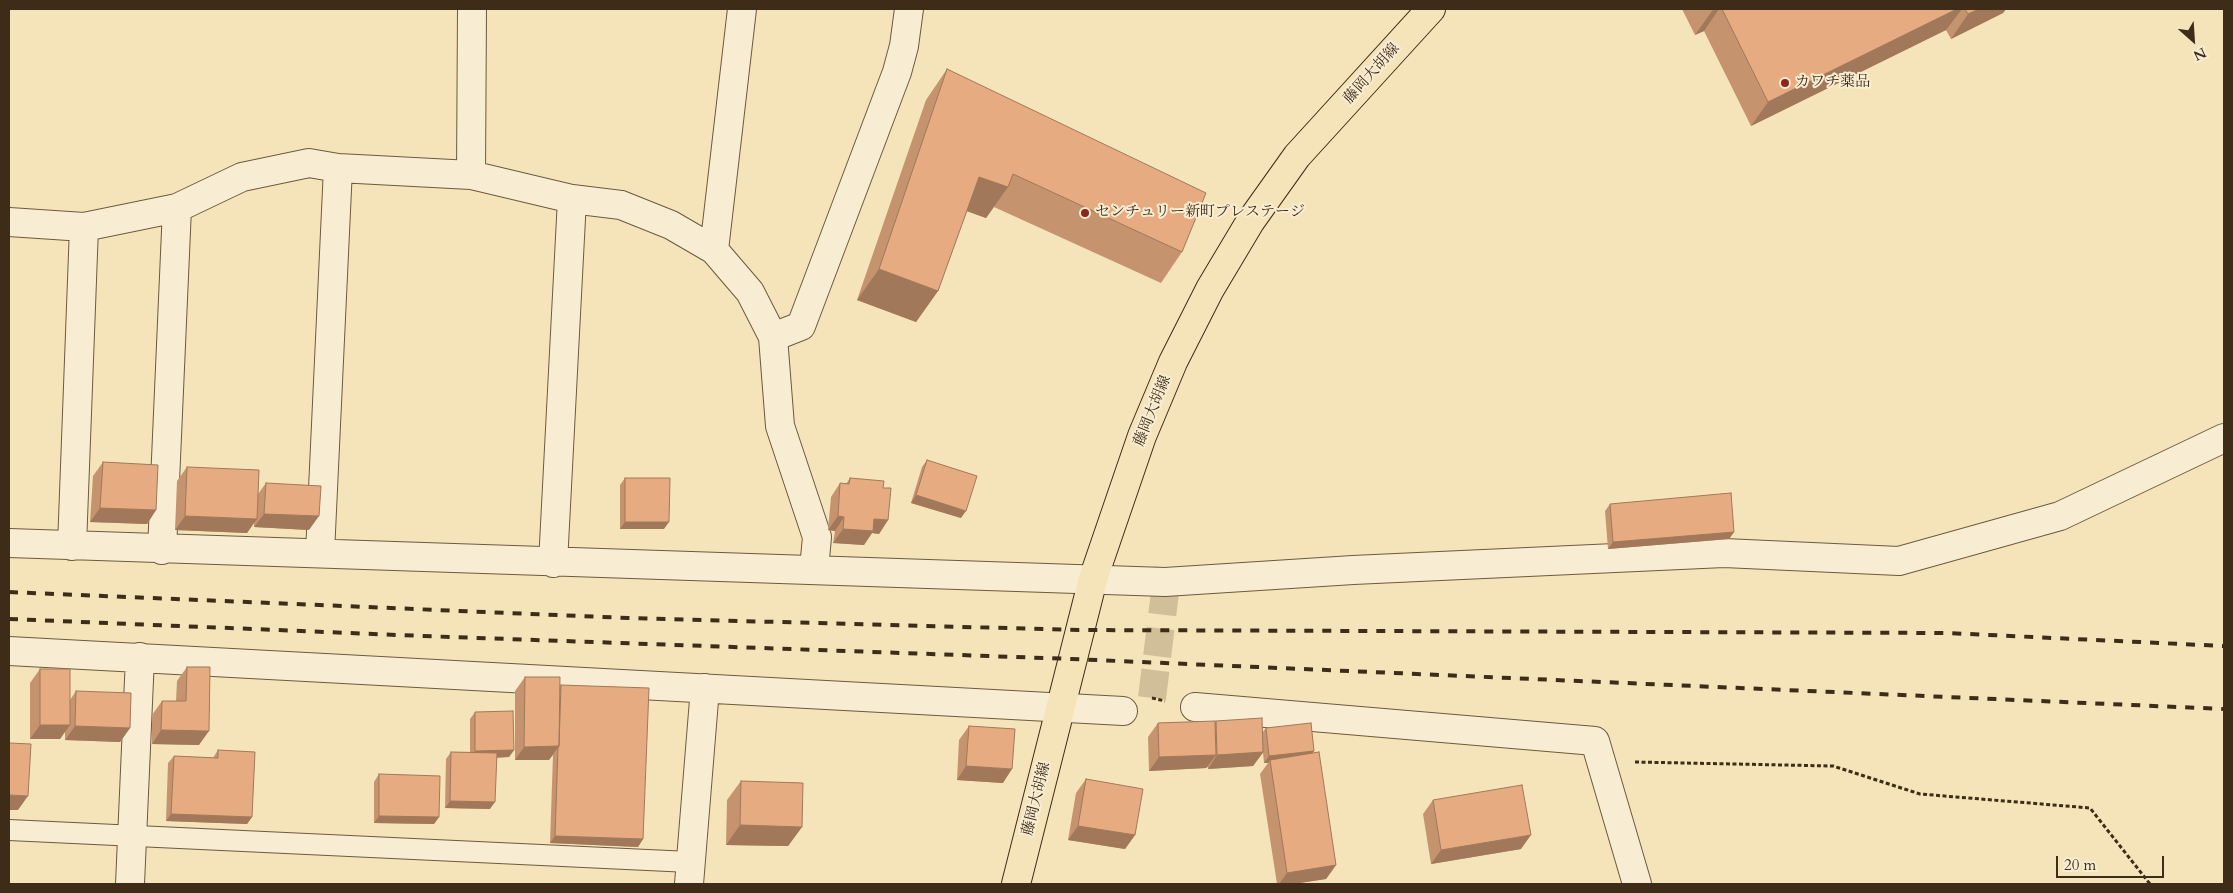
<!DOCTYPE html>
<html>
<head>
<meta charset="utf-8">
<style>
	body { margin:0 }
	#map { position:relative; width:2233px; height:893px; overflow:hidden; background:#f5e4b9; font-family:Cardo,serif }
	canvas { display:block }
	.frame { position:absolute; inset:0; border:10px solid #3f2c18; pointer-events:none }
	.north { position:absolute; left:2168px; top:15px; width:50px; height:50px; -webkit-text-stroke:4px #f8edd2; paint-order:stroke; rotate:154deg; font-size:14px; font-weight:700; line-height:20px; text-align:center; color:#3f2c18 }
	.north::after { content:''; display:block; margin:auto; width:18px; height:22px; background:#3f2c18; clip-path:polygon(50% 0,100% 100%,50% 72%,0 100%) }
	.scale { position:absolute; left:2056px; top:856px; width:108px; height:22px; box-sizing:border-box; border:2px solid #3f2c18; border-top:0; padding-left:6px; font-size:15px; line-height:18px; white-space:nowrap; color:#3f2c18; -webkit-text-stroke:4px #f8edd2; paint-order:stroke }
</style>
</head>
<body>
<div id="map">
<canvas width="2233" height="893"></canvas>
<div class="frame"></div>
<div class="north">N</div>
<div class="scale">20 m</div>
</div>
<script>
const c = document.querySelector('canvas').getContext('2d');
c.lineJoin = 'round';
function poly(rows) {
  const path = new Path2D();
  for (const r of rows) {
    path.moveTo(r[0], r[1]);
    for (let i = 2; i < r.length; i += 2) path.lineTo(r[i], r[i + 1]);
  }
  return path;
}
function trace(path, color, width, dash) {
  c.strokeStyle = color;
  c.lineWidth = width;
  c.lineCap = dash ? 'butt' : 'round';
  c.setLineDash(dash || []);
  c.stroke(path);
}
function fillPath(path, color) {
  c.fillStyle = color;
  c.fill(path, 'evenodd');
}
function drawText(font, color, halo, rows, align = 'center') {
  c.font = font + ' Cardo,"Noto Serif JP",serif';
  c.lineWidth = 4;
  c.setLineDash([]);
  c.textBaseline = 'middle';
  c.strokeStyle = halo;
  c.fillStyle = color;
  for (const [text, x, y, turn = 0] of rows) {
    c.save();
    c.translate(x, y);
    c.rotate((+turn || 0) * Math.PI / 180);
    c.textAlign = isNaN(turn) ? turn : align;
    if (halo) c.strokeText(text, 0, 0);
    c.fillText(text, 0, 0);
    c.restore();
  }
}
trace(poly([
	[1152,698,1168,568]
]), '#d1bf99', 28, [28, 14]);
const service = poly([
	[9,830,690,862]
]);
const minor = poly([
	[471,175,472,9],
	[9,222,84,227,177,208,242,177,309,163,338,168,471,175,572,199,621,205,671,225,714,250,750,292,773,337,780,426,817,537,814,569],
	[714,250,742,9],
	[773,337,801,326,897,72,904,46,909,9],
	[9,543,1165,582,1353,570,1724,553,1899,561,2060,516,2224,438],
	[72,546,84,227],
	[162,550,177,208],
	[320,553,338,168],
	[553,563,572,199],
	[9,651,1123,711],
	[1195,707,1595,741,1637,884],
	[130,884,140,657],
	[689,884,705,688]
]);
const primary = poly([
	[1016,884,1093,579,1142,436,1173,362,1210,289,1250,222,1297,156,1431,9]
]);
trace(service, '#6c5a40', 22);
trace(minor, '#6c5a40', 30);
trace(primary, '#3f2c18', 30);
trace(poly([
	[1152,698,1165,701],
	[1635,762,1833,766,1920,794,2090,808,2150,884]
]), '#3f2c18', 3, [4, 2.5]);
trace(service, '#f8edd2', 20);
trace(minor, '#f8edd2', 28);
trace(primary, '#f5e4b9', 28);
trace(poly([
	[9,592,628,618,1079,630,1947,633,2224,646],
	[9,619,423,636,1072,659,2224,709]
]), '#3f2c18', 4, [9, 9]);
fillPath(poly([
	[1682,9,2006,9,2003,13,1951,39,1946,30,1751,126,1704,31,1695,35],
	[947,69,1182,252,1161,283,994,207,986,218,967,211,938,291,916,322,857,300,926,100],
	[927,460,961,518,911,503,922,467],
	[103,462,156,510,147,524,90,522,93,476],
	[187,467,258,494,266,483,309,530,254,527,254,522,247,533,175,530,177,481],
	[625,478,664,529,620,529,620,485],
	[850,478,883,488,888,520,879,534,872,533,864,545,833,543,835,531,828,530,831,497,840,483,846,484],
	[1610,504,1734,532,1729,539,1608,549,1605,511],
	[187,667,199,745,152,744,152,715,162,701,176,701,177,681],
	[40,669,70,700,76,691,130,728,120,742,65,740,65,731,60,739,30,739,30,683],
	[525,677,560,686,561,685,643,839,638,847,550,843,553,755,549,760,515,760,515,691],
	[475,712,514,750,509,757,497,758,490,809,445,808,446,759,451,752,470,752,470,719],
	[1216,721,1262,733,1266,728,1314,751,1312,754,1336,865,1326,879,1293,884,1277,884,1260,774,1268,763,1264,763,1263,753,1253,766,1208,769,1208,767,1206,768,1149,771,1148,737,1158,723,1215,722],
	[969,726,1003,783,957,780,959,740],
	[218,750,252,817,247,824,166,821,168,763,174,756,213,758],
	[379,774,439,817,434,824,374,823,374,782],
	[1086,779,1135,835,1125,849,1068,840,1076,793],
	[741,781,802,827,788,846,726,845,727,800],
	[1433,800,1521,849,1431,864,1423,814]
]), '#c6936f');
fillPath(poly([
	[1716,9,1719,9,1704,31,1695,35,1712,11],
	[1957,9,1962,9,1946,30,1751,126,1768,102],
	[1979,9,2006,9,2003,13,1951,39,1968,14],
	[979,177,1008,187,986,218,958,208],
	[879,269,938,291,916,322,857,300],
	[916,495,966,511,961,518,911,503],
	[100,508,156,510,147,524,90,522],
	[264,514,319,516,309,530,254,527],
	[185,516,257,519,247,533,175,530],
	[838,516,844,517,835,531,828,530],
	[874,519,888,520,879,534,872,533,864,545,833,543,843,529],
	[625,522,669,522,664,529,620,529],
	[1734,532,1729,539,1608,549,1613,542],
	[40,725,70,725,60,739,30,739],
	[75,726,130,728,120,742,65,740],
	[161,730,209,731,199,745,152,744],
	[559,746,549,760,515,760,524,747],
	[514,750,509,757,470,758,475,751],
	[1314,751,1309,758,1270,760,1268,763,1264,763,1269,756],
	[1263,752,1253,766,1208,769,1217,755],
	[1216,755,1206,768,1149,771,1159,757],
	[966,766,1012,769,1003,783,957,780],
	[9,795,28,796,18,810,9,810],
	[450,801,495,802,490,809,445,808],
	[171,814,252,817,247,824,166,821],
	[379,816,439,817,434,824,374,823],
	[740,825,802,827,788,846,726,845],
	[1078,826,1135,835,1125,849,1068,840],
	[1531,835,1521,849,1431,864,1441,850],
	[555,836,643,839,638,847,550,843],
	[1336,865,1326,879,1293,884,1279,884,1287,873]
]), '#a1785a');
const building = poly([
	[1722,9,1957,9,1768,102,1722,9],
	[1965,9,1979,9,1968,14,1965,9],
	[947,69,1206,193,1182,252,1013,174,1008,187,979,177,938,291,879,269,947,69],
	[927,460,977,476,966,511,916,495,927,460],
	[103,462,158,465,156,510,100,508,103,462],
	[187,467,259,470,257,519,185,516,187,467],
	[625,478,670,478,669,522,625,522,625,478],
	[850,478,884,481,883,488,891,488,888,520,874,519,873,531,843,529,844,517,838,516,840,483,849,484,850,478],
	[266,483,321,486,319,516,264,514,266,483],
	[1731,493,1734,532,1613,542,1610,504,1731,493],
	[187,667,210,667,209,731,161,730,162,701,186,701,187,667],
	[40,669,70,669,70,725,40,725,40,669],
	[525,677,560,677,559,746,524,747,525,677],
	[561,685,649,688,643,839,555,836,558,748,559,746,561,685],
	[76,691,131,693,130,728,75,726,76,691],
	[513,711,514,750,475,751,475,712,513,711],
	[1262,718,1263,752,1217,755,1216,721,1262,718],
	[1215,721,1216,755,1159,757,1158,723,1215,721],
	[1311,723,1314,751,1269,756,1266,728,1311,723],
	[969,726,1015,729,1012,769,966,766,969,726],
	[9,743,31,744,28,796,9,795,9,743],
	[218,750,255,752,252,817,171,814,174,756,218,758,218,750],
	[451,752,497,753,495,802,450,801,451,752],
	[1319,752,1336,865,1287,873,1270,760,1319,752],
	[379,774,440,776,439,817,379,816,379,774],
	[1086,779,1143,789,1135,835,1078,826,1086,779],
	[741,781,803,783,802,827,740,825,741,781],
	[1522,785,1531,835,1441,850,1433,800,1522,785]
]);
fillPath(building, '#e6ab81');
trace(building, '#a1785a', 1);
for (const [x, y, r, color] of [
	[1785,83,5,"#8f2418"],
	[1085,213,5,"#8f2418"]
]) {
  const dot = new Path2D();
  dot.arc(x, y, r, 0, 2 * Math.PI);
  c.fillStyle = color;
  c.fill(dot);
  trace(dot, '#f8edd2', 2);
}
drawText('15px', '#3f2c18', '#f8edd2', [
	["藤岡大胡線",1372,74,-48],
	["藤岡大胡線",1153,411,-68],
	["藤岡大胡線",1037,799,-76]
]);
drawText('15px', '#3f2c18', '#f8edd2', [
	["カワチ薬品",1795,83],
	["センチュリー新町プレステージ",1095,213]
], 'left');
</script>
</body>
</html>
